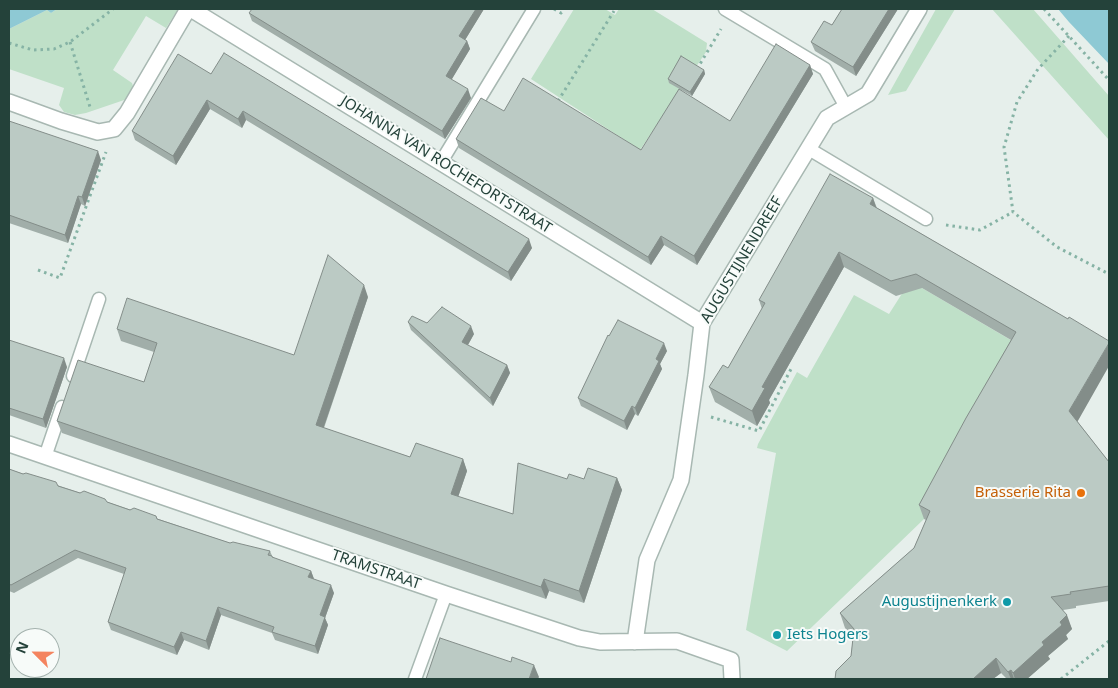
<!DOCTYPE html>
<html>
<head>
<meta charset="utf-8">
<style>
	body { margin:0 }
	#map { position:relative; width:1118px; height:688px; overflow:hidden; background:#e6efeb; font-family:"Noto Sans",sans-serif }
	canvas { display:block }
	.frame { position:absolute; inset:0; border:10px solid #24423a; pointer-events:none }
	.north { position:absolute; left:10px; top:628px; width:50px; height:50px; box-sizing:border-box; background:#f7fbf9; border:1px solid #a3b1ad; border-radius:50%; rotate:293deg; font-size:14px; font-weight:700; line-height:20px; text-align:center; color:#24423a }
	.north::after { content:''; display:block; margin:auto; width:18px; height:22px; background:#f4845f; clip-path:polygon(50% 0,100% 100%,50% 72%,0 100%) }
</style>
</head>
<body>
<div id="map">
<canvas width="1118" height="688"></canvas>
<div class="frame"></div>
<div class="north">N</div>
</div>
<script>
const c = document.querySelector('canvas').getContext('2d');
c.lineJoin = 'round';
function fillPath(path, color) {
  c.fillStyle = color;
  c.fill(path, 'evenodd');
}
function poly(rows) {
  const path = new Path2D();
  for (const r of rows) {
    path.moveTo(r[0], r[1]);
    for (let i = 2; i < r.length; i += 2) path.lineTo(r[i], r[i + 1]);
  }
  return path;
}
function trace(path, color, width, dash) {
  c.strokeStyle = color;
  c.lineWidth = width;
  c.lineCap = dash ? 'butt' : 'round';
  c.setLineDash(dash || []);
  c.stroke(path);
}
function drawText(font, color, halo, rows, align = 'center') {
  c.font = font + ' "Noto Sans",sans-serif';
  c.lineWidth = 4;
  c.setLineDash([]);
  c.textBaseline = 'middle';
  c.strokeStyle = halo;
  c.fillStyle = color;
  for (const [text, x, y, turn = 0] of rows) {
    c.save();
    c.translate(x, y);
    c.rotate((+turn || 0) * Math.PI / 180);
    c.textAlign = isNaN(turn) ? turn : align;
    if (halo) c.strokeText(text, 0, 0);
    c.fillText(text, 0, 0);
    c.restore();
  }
}
fillPath(poly([
	[57,9,178,9,166,28,146,16,113,70,132,83,136,96,86,113,75,115,64,112,59,105,64,88,9,69,9,29,47,10,51,13],
	[574,9,605,9,615,15,619,9,652,9,707,43,706,52,640,150,531,79],
	[936,9,955,9,906,91,888,95],
	[992,9,1033,9,1109,96,1109,140],
	[910,281,1021,346,956,459,924,519,787,651,746,630,776,453,757,448,758,444,797,372,807,378,854,295,889,314]
]), '#bfe0c8');
fillPath(poly([
	[9,9,57,9,51,13,47,10,9,29],
	[1058,9,1109,9,1109,64,1069,22]
]), '#8ec9d4');
const lane = poly([
	[725,9,825,69,846,107],
	[809,149,926,219],
	[441,162,534,9],
	[73,376,99,299],
	[45,457,62,407],
	[415,679,446,594]
]);
const street = poly([
	[191,9,702,323],
	[9,102,61,121,98,132,114,129,127,113,188,9],
	[9,444,446,594,579,638,600,642,677,641,731,660,732,679],
	[635,642,647,560,681,480,696,375,702,323,827,118,868,94,919,9]
]);
trace(lane, '#a8b8b2', 15);
trace(street, '#a8b8b2', 18);
trace(poly([
	[554,9,561,13,564,9],
	[1044,9,1109,80],
	[1069,36,1038,69,1017,102,1004,147,1013,212,1057,247,1109,274],
	[70,42,90,107],
	[9,43,33,50,54,49,70,42,113,9],
	[697,69,721,29],
	[558,101,614,11],
	[946,225,980,230,1013,212],
	[38,270,60,278,106,152],
	[711,417,759,431,791,369],
	[1061,679,1109,641]
]), '#86b3a5', 3, [2.5, 4]);
trace(lane, '#fff', 12);
trace(street, '#fff', 15);
fillPath(poly([
	[484,9,465,40,467,41,470,49,451,80,471,98,445,139,252,21,249,13],
	[842,9,898,9,856,76,815,51,811,42,832,25],
	[810,65,813,74,697,265,664,245,651,265,459,148,456,139,504,111,641,150,730,121],
	[704,70,705,74,692,96,669,83,668,79],
	[211,74,532,248,511,281,246,120,242,128,210,109,176,165,135,140,132,131],
	[9,121,101,160,85,206,81,204,68,243,9,223],
	[873,198,877,208,1068,319,1077,421,1109,462,1109,601,1076,606,1076,608,1063,610,1072,629,1066,635,1068,639,1048,656,1050,659,1027,679,1007,679,1001,673,993,679,835,679,851,656,853,636,845,628,840,613,914,548,926,520,924,519,919,505,1011,340,922,288,896,296,844,267,769,400,770,403,757,426,715,402,709,387,728,368,762,309,759,300],
	[368,297,324,428,410,457,463,459,467,471,458,497,513,514,567,479,584,479,617,478,622,490,584,603,549,591,546,599,62,433,57,421,144,382,154,352,121,341,117,329,294,355],
	[408,322,427,323,474,334,468,345,507,365,510,373,493,406,411,330],
	[609,336,667,351,660,364,662,369,638,416,635,414,627,430,581,406,578,398],
	[9,340,67,367,46,428,9,415],
	[9,469,230,543,270,551,273,558,311,571,314,579,334,593,325,618,328,625,318,654,275,640,272,633,221,615,209,650,184,640,177,655,111,630,108,622,124,574,78,558,14,593,9,591]
]), '#a1aea9');
fillPath(poly([
	[476,9,484,9,462,45,459,36],
	[889,9,898,9,856,76,853,67],
	[467,41,470,49,449,84,446,76],
	[810,65,813,74,697,265,694,256],
	[704,70,705,74,692,96,690,92],
	[468,89,471,98,445,139,442,131],
	[207,100,210,109,176,165,173,156],
	[243,111,246,120,242,128,238,119],
	[98,151,101,160,85,206,82,197],
	[78,196,81,204,68,243,65,235],
	[873,198,878,213,870,204],
	[661,236,664,245,651,265,648,257],
	[529,239,532,248,511,281,508,272],
	[839,252,844,267,769,400,770,403,757,426,752,411,762,387],
	[364,285,368,297,320,438,316,425],
	[471,326,474,334,465,350,462,342],
	[664,343,667,351,660,364,662,369,638,416,635,408,656,359],
	[1109,343,1109,366,1075,426,1069,411],
	[64,358,67,367,46,428,43,419],
	[507,365,510,373,493,406,490,398],
	[632,406,635,414,627,430,624,421],
	[463,459,467,471,455,506,451,494],
	[617,478,622,490,584,603,579,591],
	[311,571,314,579,308,577],
	[544,579,549,591,546,599,541,587],
	[331,585,334,593,325,618,328,625,318,654,315,646,320,615],
	[218,607,221,615,209,650,206,641],
	[1067,615,1072,629,1066,635,1068,639,1048,656,1050,659,1027,679,1015,679,1013,673,1042,642,1060,622],
	[181,632,184,640,177,655,174,647],
	[996,658,1001,673,993,679,973,679],
	[534,665,539,677,538,679,529,679],
	[1011,670,1014,679,1011,679,1008,672]
]), '#838d89');
const building = poly([
	[252,9,476,9,459,36,467,41,446,76,468,89,442,131,249,13,252,9],
	[842,9,889,9,853,67,811,42,824,21,832,25,842,9],
	[776,44,810,65,694,256,661,236,648,257,456,139,481,98,504,111,523,78,641,150,679,89,730,121,776,44],
	[224,53,529,239,508,272,243,111,238,119,207,100,173,156,132,131,178,54,211,74,224,53],
	[681,56,704,70,690,92,668,79,681,56],
	[9,121,98,151,82,197,78,196,65,235,9,215,9,121],
	[830,174,873,198,870,204,1068,319,1069,317,1109,341,1109,343,1069,411,1109,462,1109,586,1070,592,1071,594,1051,597,1067,615,1060,622,1062,625,1042,642,1044,645,1013,673,1011,670,1008,672,996,658,973,679,835,679,836,671,851,656,854,629,840,613,914,548,930,511,919,505,966,418,1016,332,916,274,891,281,839,252,762,387,765,388,752,411,709,387,723,365,728,368,765,303,759,300,830,174],
	[328,255,364,285,316,425,410,457,416,443,463,459,451,494,513,514,518,463,567,479,569,474,584,479,588,468,617,478,579,591,544,579,541,587,57,421,78,360,144,382,157,343,117,329,127,298,294,355,328,255],
	[442,307,471,326,462,342,507,365,490,398,408,322,412,316,427,323,442,307],
	[618,320,664,343,656,359,659,361,635,408,632,406,624,421,578,398,608,335,609,336,618,320],
	[9,340,64,358,43,419,9,408,9,340],
	[9,469,23,474,26,473,56,482,58,486,80,493,84,491,105,499,107,502,130,510,134,508,156,516,157,519,230,543,233,542,270,551,268,555,272,556,272,557,311,571,308,577,331,585,320,615,325,617,315,646,272,632,274,627,218,607,206,641,181,632,174,647,108,622,126,568,75,550,11,585,9,584,9,469],
	[440,638,511,662,512,657,534,665,529,679,426,679,440,638]
]);
fillPath(building, '#bbcac4');
trace(building, '#838d89', 1);
for (const [x, y, r, color] of [
	[1081,493,5,"#e8710a"],
	[1007,602,5,"#0f9aa8"],
	[777,635,5,"#0f9aa8"]
]) {
  const dot = new Path2D();
  dot.arc(x, y, r, 0, 2 * Math.PI);
  c.fillStyle = color;
  c.fill(dot);
  trace(dot, '#f7fbf9', 2);
}
drawText('15px', '#24423a', '#f7fbf9', [
	["JOHANNA VAN ROCHEFORTSTRAAT",446,165,32],
	["AUGUSTIJNENDREEF",742,260,-59],
	["TRAMSTRAAT",376,570,19]
]);
drawText('15px', '#c56008', '#f7fbf9', [
	["Brasserie Rita",1071,493]
], 'right');
drawText('15px', '#0d838f', '#f7fbf9', [
	["Augustijnenkerk",997,602],
	["Iets Hogers",787,635,"left"]
], 'right');
</script>
</body>
</html>
